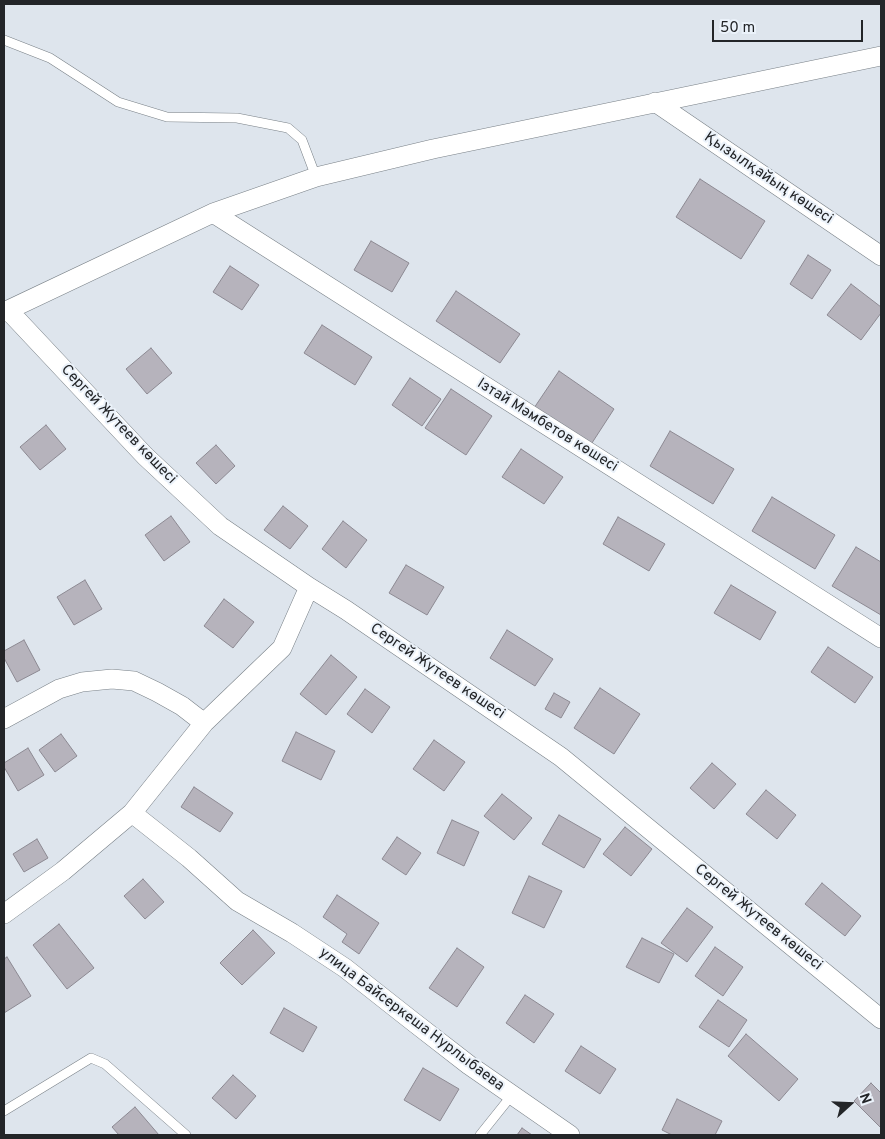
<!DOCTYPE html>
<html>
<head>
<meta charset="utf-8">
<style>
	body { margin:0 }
	#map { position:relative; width:885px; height:1139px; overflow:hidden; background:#dee5ed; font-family:Overpass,sans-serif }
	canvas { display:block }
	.frame { position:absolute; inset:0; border:5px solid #232528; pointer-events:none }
	.north { position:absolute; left:825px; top:1079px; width:50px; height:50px; -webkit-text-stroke:4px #ebf2fa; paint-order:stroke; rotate:70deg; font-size:14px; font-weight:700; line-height:20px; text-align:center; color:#232528 }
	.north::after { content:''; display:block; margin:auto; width:18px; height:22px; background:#232528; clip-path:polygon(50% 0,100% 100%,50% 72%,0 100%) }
	.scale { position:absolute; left:712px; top:20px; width:151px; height:22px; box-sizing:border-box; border:2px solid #232528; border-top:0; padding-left:6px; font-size:15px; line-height:18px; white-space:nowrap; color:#232528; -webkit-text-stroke:4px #ebf2fa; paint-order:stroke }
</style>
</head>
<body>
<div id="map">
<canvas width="885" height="1139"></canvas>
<div class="frame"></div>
<div class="north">N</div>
<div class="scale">50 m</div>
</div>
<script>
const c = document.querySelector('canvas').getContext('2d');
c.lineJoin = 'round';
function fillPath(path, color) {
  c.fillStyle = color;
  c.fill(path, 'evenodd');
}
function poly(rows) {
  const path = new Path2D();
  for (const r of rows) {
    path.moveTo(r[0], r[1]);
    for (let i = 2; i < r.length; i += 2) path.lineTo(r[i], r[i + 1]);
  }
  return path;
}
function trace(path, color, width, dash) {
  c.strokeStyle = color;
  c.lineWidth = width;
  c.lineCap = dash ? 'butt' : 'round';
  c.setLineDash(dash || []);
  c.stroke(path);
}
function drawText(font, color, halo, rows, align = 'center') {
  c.font = font + ' Overpass,sans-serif';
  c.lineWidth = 4;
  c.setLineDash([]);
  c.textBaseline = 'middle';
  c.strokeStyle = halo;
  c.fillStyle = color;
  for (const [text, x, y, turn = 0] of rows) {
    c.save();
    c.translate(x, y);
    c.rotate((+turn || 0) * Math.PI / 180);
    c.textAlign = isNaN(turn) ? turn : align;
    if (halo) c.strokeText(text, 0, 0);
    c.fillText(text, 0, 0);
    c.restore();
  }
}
const building = poly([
	[700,179,765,221,741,259,676,217,700,179],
	[371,241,409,263,392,292,354,270,371,241],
	[808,255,831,270,812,299,790,284,808,255],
	[230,266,259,285,242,310,213,292,230,266],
	[851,284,881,307,881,313,861,340,827,315,851,284],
	[456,291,520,334,500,363,436,321,456,291],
	[322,325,372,357,355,385,304,353,322,325],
	[151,348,172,373,147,394,126,369,151,348],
	[559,371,614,409,590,446,534,408,559,371],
	[410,378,441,399,422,426,392,405,410,378],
	[451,389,492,416,466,455,425,428,451,389],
	[46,425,66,449,40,470,20,447,46,425],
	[670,431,734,469,713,504,650,466,670,431],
	[216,445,235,466,216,484,196,463,216,445],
	[521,449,563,477,544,504,502,477,521,449],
	[772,497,835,535,815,569,752,531,772,497],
	[283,506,308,526,290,549,264,530,283,506],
	[171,516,190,542,164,561,145,535,171,516],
	[618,517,665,544,649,571,603,544,618,517],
	[343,521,367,540,346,568,322,549,343,521],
	[856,547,881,562,881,615,832,586,856,547],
	[406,565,444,587,427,615,389,593,406,565],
	[85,580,102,609,74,625,57,597,85,580],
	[731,585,776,612,760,640,714,613,731,585],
	[224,599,254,622,233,648,204,626,224,599],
	[507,630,553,659,535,686,490,658,507,630],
	[24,640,40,670,17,682,4,658,4,651,24,640],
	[828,647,873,677,855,703,811,672,828,647],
	[331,655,357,677,326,715,300,694,331,655],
	[600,688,640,714,614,754,574,728,600,688],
	[365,689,390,707,372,733,347,714,365,689],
	[554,693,570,702,561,718,545,709,554,693],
	[296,732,335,751,321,780,282,761,296,732],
	[61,734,77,756,55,772,39,750,61,734],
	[434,740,465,762,444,791,413,769,434,740],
	[28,748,44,775,18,791,4,767,4,763,28,748],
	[712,763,736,784,714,809,690,788,712,763],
	[194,787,233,813,220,832,181,807,194,787],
	[766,790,796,815,777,839,746,814,766,790],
	[502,794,532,818,514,840,484,816,502,794],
	[559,815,601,839,584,868,542,844,559,815],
	[452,820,479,832,464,866,437,853,452,820],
	[625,827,652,849,631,876,603,854,625,827],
	[397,837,421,853,406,875,382,859,397,837],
	[37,839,48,858,24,872,13,854,37,839],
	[529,876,562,891,544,928,512,913,529,876],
	[143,879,164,902,145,919,124,896,143,879],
	[822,883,861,916,845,936,805,904,822,883],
	[337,895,379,923,359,954,342,942,347,934,323,917,337,895],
	[687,908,713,927,687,962,661,943,687,908],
	[59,924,94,968,67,989,33,945,59,924],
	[253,930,275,953,242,985,220,963,253,930],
	[642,938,674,954,659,983,626,967,642,938],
	[715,947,743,967,723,996,695,976,715,947],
	[457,948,484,967,457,1007,429,988,457,948],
	[7,957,31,996,4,1013,4,959,7,957],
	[525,995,554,1014,534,1043,506,1023,525,995],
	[718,1000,747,1020,729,1047,699,1027,718,1000],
	[284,1008,317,1027,303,1052,270,1033,284,1008],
	[746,1034,798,1079,779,1101,728,1056,746,1034],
	[581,1046,616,1069,600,1094,565,1071,581,1046],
	[423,1068,459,1089,440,1121,404,1100,423,1068],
	[233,1075,256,1096,236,1119,212,1098,233,1075],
	[871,1083,881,1093,881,1128,854,1101,871,1083],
	[677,1099,722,1121,715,1135,672,1135,662,1130,677,1099],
	[135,1107,159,1135,119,1135,112,1127,135,1107],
	[522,1128,532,1135,517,1135,522,1128]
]);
fillPath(building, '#b6b3bc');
trace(building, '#8c8992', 1);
const service = poly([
	[4,40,50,58,118,102,167,117,237,118,288,128,302,140,316,177],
	[4,1111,91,1058,105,1064,186,1135],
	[480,1135,512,1095]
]);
const minor = poly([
	[655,102,881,256],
	[213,213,881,638],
	[8,310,145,456,220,526,309,587,346,610,561,757,881,1019],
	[4,312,213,213,316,177,433,149,881,56],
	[4,719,59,689,82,682,112,679,134,681,157,692,182,706,204,723],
	[132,813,189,858,237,901,292,933,345,968,411,1020,469,1065,570,1135],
	[4,914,63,871,132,813,204,723,282,648,309,587]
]);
trace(service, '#798087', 10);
trace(minor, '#798087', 20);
trace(service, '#fff', 9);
trace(minor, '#fff', 19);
drawText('15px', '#232528', '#ebf2fa', [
	["Қызылқайың көшесі",768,179,34],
	["Сергей Жутеев көшесі",118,425,46],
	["Ізтай Мәмбетов көшесі",547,426,32],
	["Сергей Жутеев көшесі",437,672,34],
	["Сергей Жутеев көшесі",758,918,39],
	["улица Байсеркеша Нурлыбаева",411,1020,37]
]);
</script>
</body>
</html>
